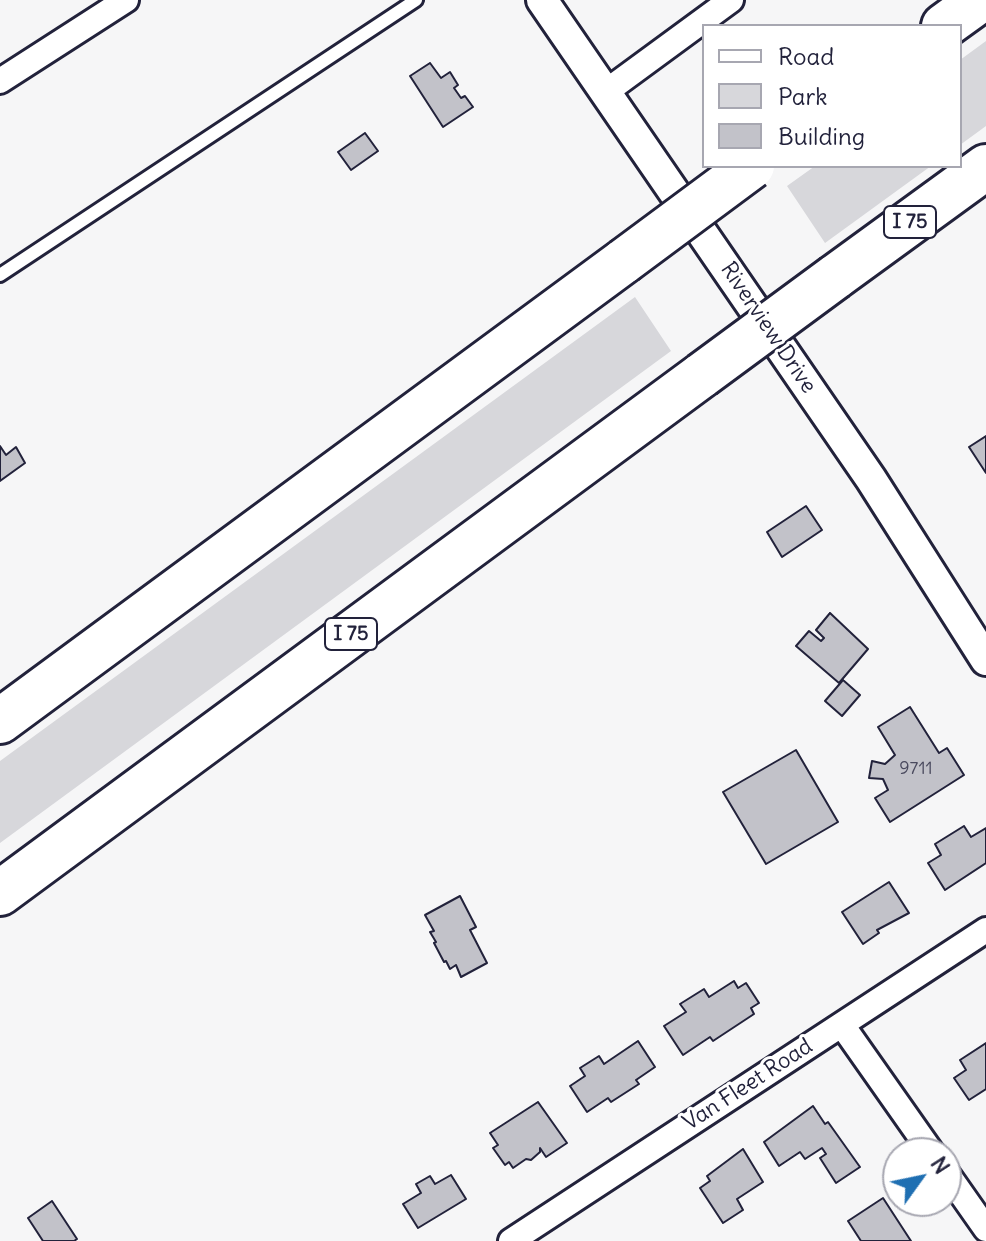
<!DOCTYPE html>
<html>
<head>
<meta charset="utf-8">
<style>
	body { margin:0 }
	#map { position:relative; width:986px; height:1241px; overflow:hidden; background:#f6f6f7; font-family:Delius,sans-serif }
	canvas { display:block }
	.legend { position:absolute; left:702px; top:24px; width:260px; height:144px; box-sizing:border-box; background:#fff; border:2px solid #a7a7b1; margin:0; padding:10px 14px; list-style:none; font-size:24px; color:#22223b }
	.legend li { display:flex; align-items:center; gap:16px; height:40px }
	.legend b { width:40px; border:2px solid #a7a7b1 }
	.north { position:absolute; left:882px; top:1137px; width:80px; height:80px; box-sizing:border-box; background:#fff; border:2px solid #a7a7b1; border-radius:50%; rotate:57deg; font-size:22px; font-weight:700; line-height:32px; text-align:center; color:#22223b }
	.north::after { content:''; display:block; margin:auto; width:28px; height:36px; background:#1f6fb2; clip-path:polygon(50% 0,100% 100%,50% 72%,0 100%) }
</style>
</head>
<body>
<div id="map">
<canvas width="986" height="1241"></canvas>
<ul class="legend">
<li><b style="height:10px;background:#fff"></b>Road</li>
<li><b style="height:22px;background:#d7d7db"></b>Park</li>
<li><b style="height:22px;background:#c2c2c9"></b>Building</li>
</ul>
<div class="north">N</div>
</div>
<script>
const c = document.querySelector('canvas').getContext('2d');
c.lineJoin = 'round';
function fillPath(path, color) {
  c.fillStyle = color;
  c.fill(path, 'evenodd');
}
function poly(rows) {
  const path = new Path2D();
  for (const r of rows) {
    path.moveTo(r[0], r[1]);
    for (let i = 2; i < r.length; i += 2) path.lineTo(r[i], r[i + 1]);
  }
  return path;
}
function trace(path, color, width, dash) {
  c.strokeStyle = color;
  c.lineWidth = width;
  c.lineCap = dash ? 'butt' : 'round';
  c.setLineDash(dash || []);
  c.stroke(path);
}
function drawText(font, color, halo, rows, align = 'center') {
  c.font = font + ' Delius,sans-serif';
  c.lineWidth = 6;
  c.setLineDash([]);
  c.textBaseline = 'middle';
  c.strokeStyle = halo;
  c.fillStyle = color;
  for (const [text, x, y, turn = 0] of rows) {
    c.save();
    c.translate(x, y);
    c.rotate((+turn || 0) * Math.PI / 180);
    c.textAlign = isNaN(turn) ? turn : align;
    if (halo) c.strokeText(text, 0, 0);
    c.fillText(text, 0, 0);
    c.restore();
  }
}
fillPath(poly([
	[986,41,986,126,960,145,960,60],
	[815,166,931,166,825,243,787,186],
	[635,297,671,351,0,843,0,761]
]), '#d7d7db');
const building = poly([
	[430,63,441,78,450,72,458,85,454,88,461,98,465,96,473,107,443,127,410,76,430,63],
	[365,133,378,151,351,170,338,152,365,133],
	[986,436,986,473,969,447,986,436],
	[0,446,6,455,16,447,25,463,0,481,0,446],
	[806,506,822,530,782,557,767,532,806,506],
	[830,613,868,649,839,683,796,646,809,631,821,641,824,638,816,630,830,613],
	[843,680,860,695,842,716,825,701,843,680],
	[910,707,939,753,947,748,964,775,890,822,875,798,888,790,883,779,869,778,872,761,885,764,895,755,878,727,910,707],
	[796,750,838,822,766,864,723,792,796,750],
	[964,826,971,837,986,828,986,863,945,890,928,863,941,855,935,844,964,826],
	[889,882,909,913,877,930,879,933,863,944,842,912,889,882],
	[460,896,476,927,470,930,487,963,461,977,456,965,450,969,446,961,444,962,434,943,436,942,430,932,434,931,425,915,460,896],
	[734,981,738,988,746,983,759,1003,751,1008,754,1014,713,1041,710,1037,683,1055,664,1026,686,1012,680,1004,704,989,709,997,734,981],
	[638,1041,655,1067,636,1080,639,1084,611,1102,608,1098,587,1112,570,1086,585,1076,580,1068,599,1056,604,1064,638,1041],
	[986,1043,986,1089,969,1100,954,1078,966,1070,960,1060,986,1043],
	[538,1102,567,1143,546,1157,540,1148,540,1152,531,1160,526,1159,513,1168,509,1162,505,1165,493,1148,498,1145,490,1133,538,1102],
	[813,1106,825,1124,828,1122,860,1167,836,1183,820,1158,826,1154,822,1148,805,1159,800,1152,779,1166,764,1142,813,1106],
	[743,1149,763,1182,737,1199,743,1210,723,1223,700,1188,710,1181,707,1176,743,1149],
	[451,1175,466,1199,418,1228,403,1204,421,1193,416,1184,430,1176,435,1184,451,1175],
	[883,1198,911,1241,861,1241,848,1221,883,1198],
	[52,1201,77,1239,74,1241,43,1241,28,1218,52,1201]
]);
fillPath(building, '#c2c2c9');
trace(building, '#22223b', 2);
const service = poly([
	[0,275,416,0]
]);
const minor = poly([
	[0,81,126,0],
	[607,91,731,0],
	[842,1025,932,1153],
	[946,1172,986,1229],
	[511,1241,986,930]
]);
const tertiary = poly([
	[542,0,871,479,986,660]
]);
const motorway = poly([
	[944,26,980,0],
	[835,277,986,167],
	[0,721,624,261],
	[0,893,702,375]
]);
trace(service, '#22223b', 18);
trace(minor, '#22223b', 30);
trace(tertiary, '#22223b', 36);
trace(motorway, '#22223b', 50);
trace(service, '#fff', 12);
trace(minor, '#fff', 24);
trace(tertiary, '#fff', 30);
trace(motorway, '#fff', 44);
const motorwayBridge = poly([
	[624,261,752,166],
	[702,375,835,277]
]);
trace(motorwayBridge, '#22223b', 50, []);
trace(motorwayBridge, '#fff', 44);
drawText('18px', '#4a4a5e', null, [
	["9711",916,769]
]);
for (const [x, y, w] of [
	[910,222,52],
	[351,634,52]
]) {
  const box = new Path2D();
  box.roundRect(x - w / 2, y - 16, w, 32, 6);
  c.fillStyle = '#fff';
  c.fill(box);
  trace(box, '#22223b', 2);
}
drawText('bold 20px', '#22223b', null, [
	["I 75",910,222],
	["I 75",351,634]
]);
drawText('22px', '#22223b', '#fff', [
	["Riverview Drive",768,328,56],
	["Van Fleet Road",748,1085,-33]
]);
</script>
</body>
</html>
